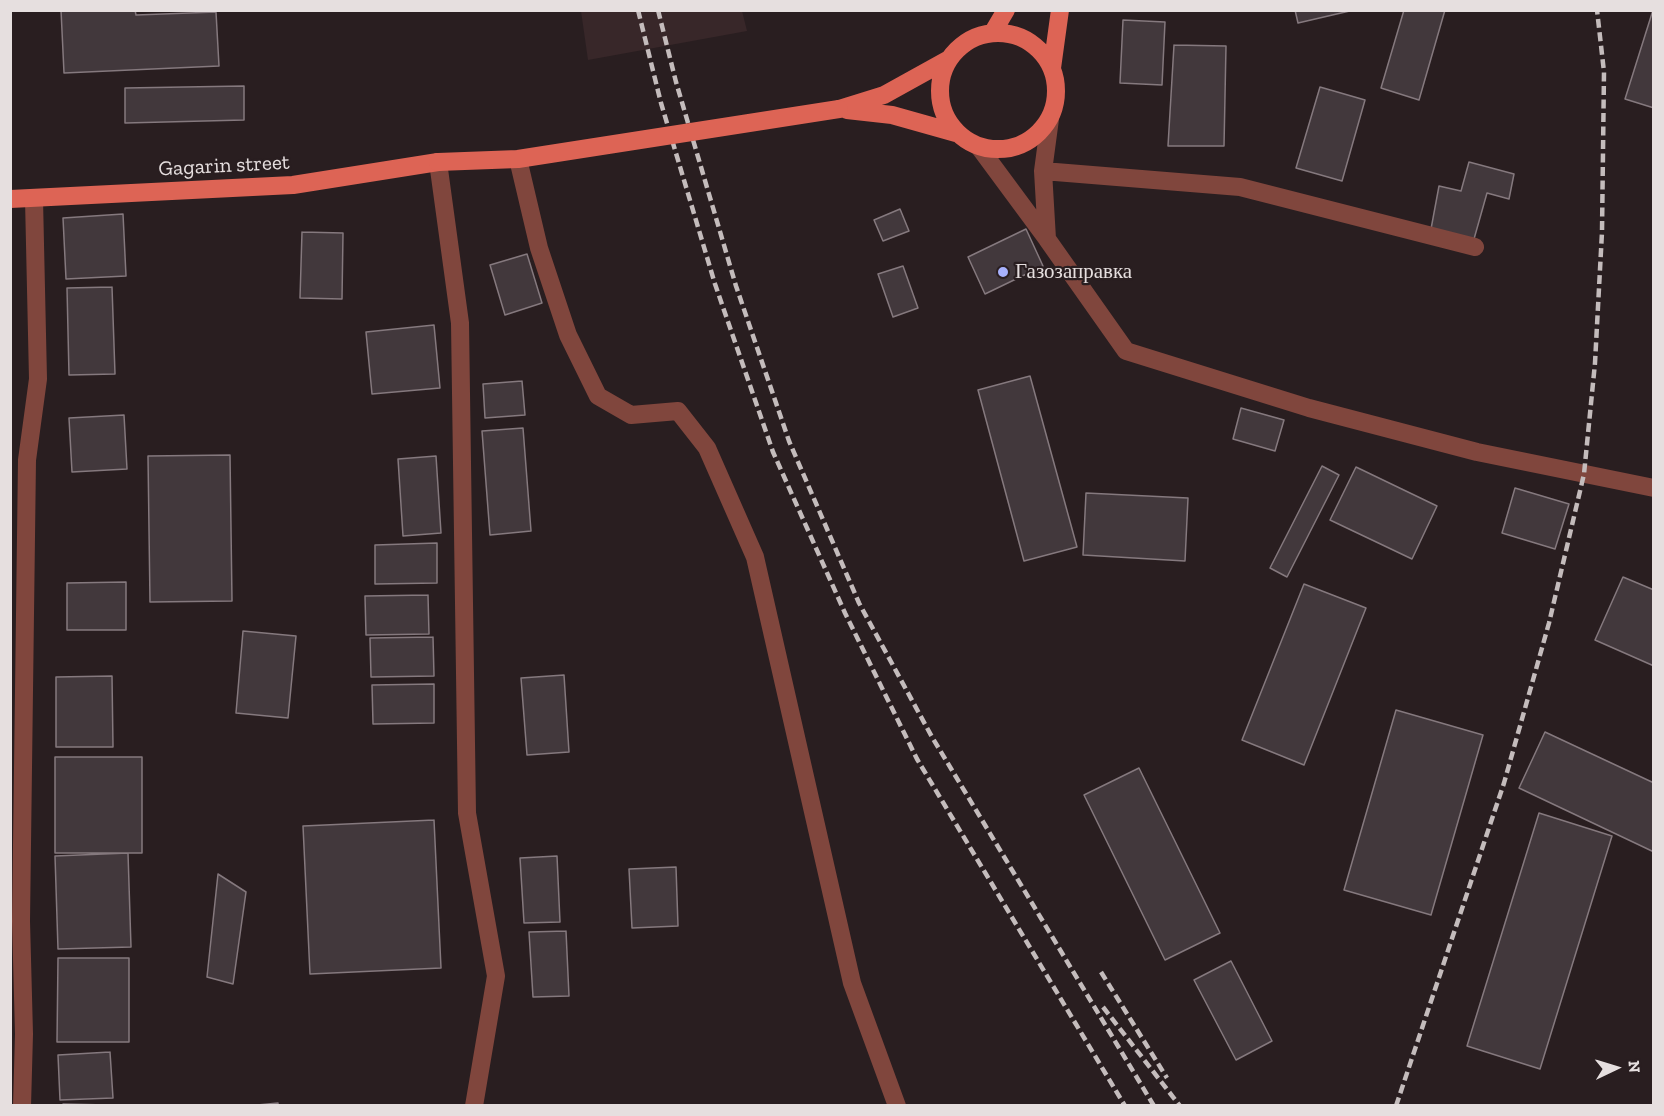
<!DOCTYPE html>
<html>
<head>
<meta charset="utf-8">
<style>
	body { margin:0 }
	#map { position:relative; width:1664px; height:1116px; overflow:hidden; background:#291e20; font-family:"Zilla Slab",serif }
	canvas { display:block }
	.frame { position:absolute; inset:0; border:12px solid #e6dfdf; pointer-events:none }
	.north { position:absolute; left:1586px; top:1038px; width:60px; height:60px; -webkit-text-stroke:4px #291e20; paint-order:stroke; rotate:86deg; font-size:16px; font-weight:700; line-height:24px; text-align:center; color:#e6dfdf }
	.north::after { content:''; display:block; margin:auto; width:21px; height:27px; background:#e6dfdf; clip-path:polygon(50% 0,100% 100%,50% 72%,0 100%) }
</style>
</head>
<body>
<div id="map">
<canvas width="1664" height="1116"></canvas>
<div class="frame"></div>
<div class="north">N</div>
</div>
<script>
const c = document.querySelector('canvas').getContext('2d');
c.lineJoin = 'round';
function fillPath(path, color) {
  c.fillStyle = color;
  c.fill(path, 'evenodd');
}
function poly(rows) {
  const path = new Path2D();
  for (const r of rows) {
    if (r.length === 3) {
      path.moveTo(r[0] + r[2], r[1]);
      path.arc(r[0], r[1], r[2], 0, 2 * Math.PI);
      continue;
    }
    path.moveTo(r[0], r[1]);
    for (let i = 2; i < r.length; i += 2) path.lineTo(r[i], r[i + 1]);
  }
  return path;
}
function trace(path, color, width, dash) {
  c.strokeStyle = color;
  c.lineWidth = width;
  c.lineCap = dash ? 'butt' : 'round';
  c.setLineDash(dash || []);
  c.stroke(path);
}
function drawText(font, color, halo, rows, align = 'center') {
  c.font = font + ' "Zilla Slab",serif';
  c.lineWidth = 4.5;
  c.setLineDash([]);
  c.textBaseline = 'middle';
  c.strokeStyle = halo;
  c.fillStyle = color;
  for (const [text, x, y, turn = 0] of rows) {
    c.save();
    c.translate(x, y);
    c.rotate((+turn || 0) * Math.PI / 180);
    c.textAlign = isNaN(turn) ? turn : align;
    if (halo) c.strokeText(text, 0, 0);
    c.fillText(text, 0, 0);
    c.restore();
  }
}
fillPath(poly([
	[581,11,742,11,747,31,588,60]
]), '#382729');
const building = poly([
	[61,10,135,10,136,15,216,12,219,66,64,73,61,10],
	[1295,10,1354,10,1298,23,1295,10],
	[1404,10,1445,10,1419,100,1381,88,1404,10],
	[1653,10,1654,10,1654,108,1625,99,1653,10],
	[1123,20,1165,22,1162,85,1120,83,1123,20],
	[1174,45,1226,46,1224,146,1168,146,1174,45],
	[244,86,244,120,125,123,125,88,244,86],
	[1320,87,1365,100,1342,181,1296,168,1320,87],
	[1469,162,1514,174,1509,199,1487,193,1474,239,1431,229,1439,186,1461,191,1469,162],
	[900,209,909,231,883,241,874,220,900,209],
	[123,214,126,276,66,279,63,218,123,214],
	[1026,229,1043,266,985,294,968,257,1026,229],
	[302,232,343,233,342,299,300,298,302,232],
	[527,254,542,303,505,315,490,265,527,254],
	[903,266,918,308,893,317,878,274,903,266],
	[112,287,115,374,69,375,67,288,112,287],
	[434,325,440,388,372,394,366,332,434,325],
	[1030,376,1077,547,1024,561,978,390,1030,376],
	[522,381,525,415,485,418,483,384,522,381],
	[1241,408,1284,420,1275,451,1233,439,1241,408],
	[124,415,127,469,72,472,69,418,124,415],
	[523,428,531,531,490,535,482,431,523,428],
	[230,455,232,601,150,602,148,456,230,455],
	[436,456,441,533,403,536,398,459,436,456],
	[1322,466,1339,475,1287,577,1270,568,1322,466],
	[1356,467,1437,506,1412,559,1330,520,1356,467],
	[1515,488,1569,504,1555,549,1502,533,1515,488],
	[1086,493,1188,498,1185,561,1083,555,1086,493],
	[437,543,437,583,375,584,375,545,437,543],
	[1623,577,1654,590,1654,666,1595,640,1623,577],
	[126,582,126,630,67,630,67,583,126,582],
	[1304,584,1366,608,1304,765,1242,740,1304,584],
	[428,595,429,634,366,635,365,596,428,595],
	[243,631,296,636,288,718,236,713,243,631],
	[433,637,434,676,371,677,370,638,433,637],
	[564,675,569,752,527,755,521,678,564,675],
	[112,676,113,747,56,747,56,677,112,676],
	[434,684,434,723,373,724,372,685,434,684],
	[1396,710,1483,735,1431,915,1344,890,1396,710],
	[1545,732,1654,783,1654,852,1519,788,1545,732],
	[55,757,142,757,142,853,55,853,55,757],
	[1139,768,1220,933,1165,960,1084,795,1139,768],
	[1539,813,1612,836,1540,1069,1467,1046,1539,813],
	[434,820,441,968,310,974,303,826,434,820],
	[128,853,131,947,58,949,55,856,128,853],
	[557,856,560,922,524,923,520,858,557,856],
	[676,867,678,926,632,928,629,869,676,867],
	[218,874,246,892,233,984,207,977,218,874],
	[566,931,569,996,533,997,529,932,566,931],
	[58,958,129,958,129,1042,57,1042,58,958],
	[1231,961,1272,1041,1236,1060,1194,980,1231,961],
	[110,1052,113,1098,60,1100,58,1055,110,1052],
	[278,1103,278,1106,247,1106,278,1103],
	[63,1104,107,1105,107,1106,63,1106,63,1104]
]);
fillPath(building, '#42383c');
trace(building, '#85797e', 1.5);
trace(poly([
	[979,147,1047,239,1126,351,1309,408,1477,452,1654,488],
	[518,159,539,248,568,335,598,396,631,415,678,411,707,448,755,557,852,983,897,1106],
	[438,162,460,323,467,813,496,976,474,1106],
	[1043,171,1240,187,1475,247],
	[1047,239,1043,171,1050,119],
	[22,1106,24,1034,21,921,27,460,38,379,34,199]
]), '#80463d', 18);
trace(poly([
	[993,32,1006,10],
	[998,91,58],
	[1052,68,1060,10],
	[839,109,884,95,949,59],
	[847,110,892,115,956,133],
	[10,199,293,185,438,162]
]), '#dd6455', 18);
trace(poly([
	[638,10,661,103,715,284,773,452,845,613,917,759,1125,1106],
	[658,10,676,82,736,286,789,441,859,603,932,737,1154,1106],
	[1101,972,1167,1078],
	[1103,1007,1180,1106],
	[1396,1106,1504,783,1549,623,1584,474,1595,363,1602,232,1604,72,1597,10]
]), '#c4bcbc', 4.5, [9, 4.5]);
trace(poly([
	[438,162,518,159,839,109]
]), '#dd6455', 18);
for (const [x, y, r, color] of [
	[1003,272,6,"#a7b1fc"]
]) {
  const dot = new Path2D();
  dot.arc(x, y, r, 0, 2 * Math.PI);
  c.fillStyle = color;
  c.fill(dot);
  trace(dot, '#291e20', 2);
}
drawText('21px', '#e6dfdf', '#291e20', [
	["Gagarin street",224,166,-3]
]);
drawText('21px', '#e6dfdf', '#291e20', [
	["Газозаправка",1015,272]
], 'left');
</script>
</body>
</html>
